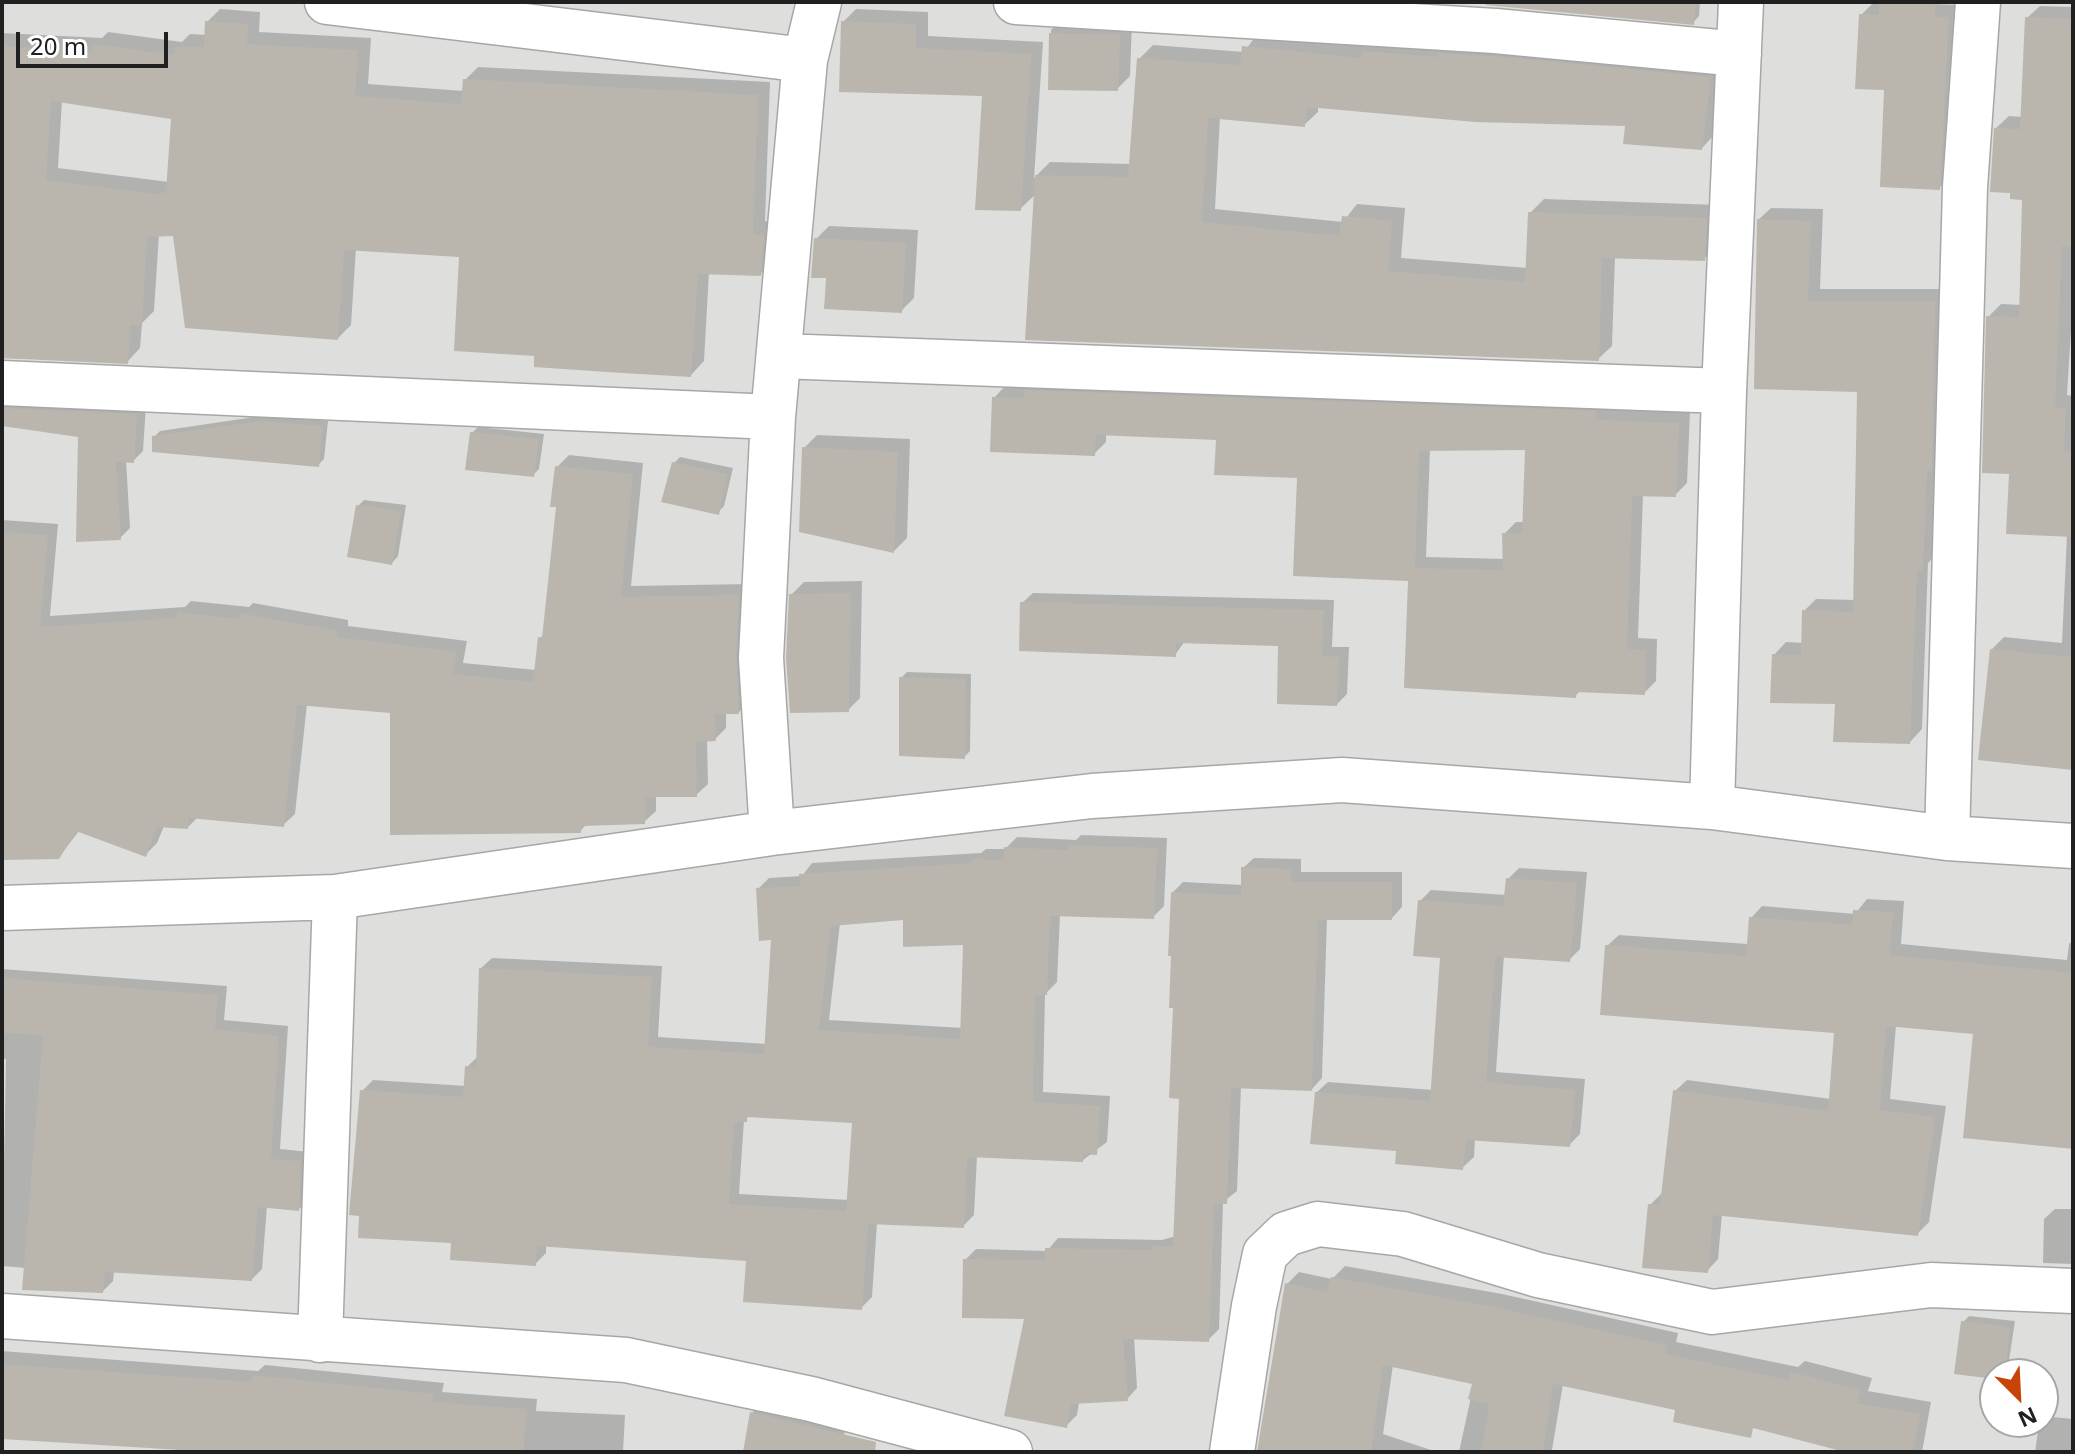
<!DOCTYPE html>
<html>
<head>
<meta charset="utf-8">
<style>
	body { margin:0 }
	#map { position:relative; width:2075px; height:1454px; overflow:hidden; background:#f0f0e7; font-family:"Noto Sans",sans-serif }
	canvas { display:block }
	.frame { position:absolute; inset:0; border:4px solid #202020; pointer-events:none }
	.north { position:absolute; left:1979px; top:1358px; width:80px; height:80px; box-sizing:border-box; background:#fff; border:2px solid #a6a6a6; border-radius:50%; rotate:156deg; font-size:22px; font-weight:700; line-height:32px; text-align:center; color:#202020 }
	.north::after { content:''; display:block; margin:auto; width:28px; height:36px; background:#c84308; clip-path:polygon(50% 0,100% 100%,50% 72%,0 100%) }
	.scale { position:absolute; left:16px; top:32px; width:152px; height:36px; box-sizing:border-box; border:4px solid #202020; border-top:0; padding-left:10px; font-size:24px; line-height:28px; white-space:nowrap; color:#202020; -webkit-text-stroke:6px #fff; paint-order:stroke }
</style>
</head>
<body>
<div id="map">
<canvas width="2075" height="1454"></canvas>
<div class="frame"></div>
<div class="north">N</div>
<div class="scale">20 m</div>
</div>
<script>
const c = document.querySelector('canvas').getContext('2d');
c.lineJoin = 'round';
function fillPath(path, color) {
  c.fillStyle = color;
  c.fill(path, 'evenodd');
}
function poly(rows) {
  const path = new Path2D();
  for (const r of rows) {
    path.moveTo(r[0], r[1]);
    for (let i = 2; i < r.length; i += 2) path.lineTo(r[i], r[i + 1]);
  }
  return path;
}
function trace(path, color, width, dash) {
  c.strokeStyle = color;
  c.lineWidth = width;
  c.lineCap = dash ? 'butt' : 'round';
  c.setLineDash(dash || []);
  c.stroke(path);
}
fillPath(poly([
	[2,2,2073,2,2073,1452,2,1452],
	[1995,1374,2043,1374,2043,1422,1995,1422]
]), '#dededd');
fillPath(poly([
	[1488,2,1700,2,1699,16,1693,23],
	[1874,2,1961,5,1952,175,1939,188,1886,88,1861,15],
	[2040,6,2073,7,2073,298,2067,395,2073,396,2073,768,1991,650,2004,637,2062,643,2067,535,2011,472,1988,317,2001,304,2022,305,2024,198,1996,128,2009,116,2023,117,2027,18],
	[220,9,260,12,259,32,371,38,368,84,464,91,465,80,478,67,770,82,765,221,776,223,773,261,760,274,709,272,704,361,691,375,537,354,461,255,356,248,351,325,338,338,174,234,159,234,154,311,142,323,140,348,127,362,2,358,2,33,102,38,108,32,182,42,190,34,207,35,207,22],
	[62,101,173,118,169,182,58,168],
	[856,9,928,12,928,36,1043,42,1034,178,1050,162,1131,164,1139,59,1153,45,1244,52,1258,33,1723,64,1715,134,1702,148,1628,125,1318,106,1318,112,1304,125,1220,117,1215,209,1343,222,1357,204,1405,208,1401,258,1528,268,1530,213,1544,199,1719,205,1718,245,1704,259,1615,256,1612,346,1598,359,1036,194,1020,209,984,94,843,22],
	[1064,17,1132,21,1130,76,1117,89,1050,88,1051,30],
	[1771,208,1823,209,1820,289,1947,289,1935,556,1928,563,1922,729,1910,742,1837,702,1774,655,1786,642,1804,643,1804,611,1816,599,1855,600,1859,390,1758,220],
	[829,226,918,230,914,298,901,311,828,276,816,239],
	[1005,386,1690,412,1687,483,1675,495,1643,494,1638,638,1657,639,1656,681,1644,693,1580,691,1575,696,1410,579,1299,477,1218,438,1106,434,1106,442,1094,454,994,398],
	[1527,448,1525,522,1516,522,1504,534,1505,559,1426,557,1430,449],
	[2,396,146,405,143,451,133,461,126,460,130,528,120,538,80,436,2,424],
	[268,415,328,421,324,459,318,465,154,437,160,431],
	[478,427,544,434,539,469,533,475,472,433],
	[817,435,910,439,907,538,894,551,804,448],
	[569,455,643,463,631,586,750,584,750,700,739,712,726,712,726,728,715,739,707,740,708,784,696,795,656,795,656,811,644,822,587,824,580,831,392,711,307,704,295,814,283,825,198,817,188,827,164,826,157,843,146,854,79,831,59,857,2,858,2,520,58,524,50,616,185,607,191,601,249,607,253,603,348,620,348,626,467,641,463,663,536,670,540,638,545,633,558,506,557,467],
	[680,457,733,468,724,506,718,512,674,463],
	[364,500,406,505,398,556,392,563,358,506],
	[862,581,860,698,848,710,791,595,804,582],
	[1033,593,1334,600,1332,647,1349,647,1347,694,1337,704,1280,644,1185,641,1175,655,1022,603],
	[907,672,971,674,970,751,964,757,901,678],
	[1081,835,1167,838,1164,906,1153,917,1060,914,1057,982,1045,994,1043,1092,1110,1096,1107,1142,1083,1160,977,1156,974,1215,963,1226,877,1223,872,1297,861,1308,748,1259,546,1245,546,1253,535,1264,453,1241,362,1091,373,1080,466,1086,467,1067,478,1056,481,968,492,958,662,966,658,1037,767,1044,773,938,758,889,769,878,802,876,812,863,981,853,986,849,1005,849,1017,837,1076,840],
	[905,917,965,943,963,1028,829,1020,840,923],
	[751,1115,855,1121,849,1200,739,1194,744,1120],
	[1254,858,1301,859,1301,872,1402,872,1402,907,1392,918,1327,918,1322,1078,1312,1089,1241,1086,1237,1191,1223,1202,1219,1329,1208,1340,1134,1337,1137,1388,1127,1399,1079,1402,1077,1415,1066,1426,1026,1317,965,1260,976,1249,1047,1251,1058,1238,1162,1240,1176,1236,1181,1097,1173,892,1183,882,1243,885,1243,868],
	[1519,868,1587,872,1580,949,1569,960,1504,955,1496,1072,1585,1079,1580,1134,1569,1145,1475,1138,1474,1157,1462,1168,1398,1149,1316,1093,1328,1082,1433,1090,1442,956,1420,901,1431,890,1506,895,1508,879],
	[1867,899,1904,901,1901,944,2067,960,2069,944,2073,940,2073,1147,1975,1032,1896,1025,1890,1099,1946,1106,1929,1222,1917,1234,1722,1214,1718,1259,1707,1271,1650,1205,1662,1193,1675,1091,1687,1080,1831,1099,1837,1031,1607,946,1619,935,1748,944,1751,918,1762,906,1855,914],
	[2,969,227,986,224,1020,288,1026,280,1149,310,1152,309,1199,299,1209,267,1206,262,1269,252,1279,114,1271,113,1281,103,1291,26,1268,2,1266,6,1059,2,1059],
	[2055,1209,2073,1209,2073,1264,2043,1263,2044,1219],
	[1345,1266,1502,1294,1678,1333,1676,1342,1798,1367,1805,1361,1872,1378,1868,1391,1931,1402,1922,1452,1858,1452,1859,1447,1563,1384,1552,1450,1564,1452,1459,1452,1474,1383,1393,1365,1383,1434,1437,1452,1259,1452,1287,1284,1299,1272,1332,1279],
	[1969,1316,2015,1321,2007,1374,1995,1377,1963,1322],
	[2,1351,258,1371,265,1365,444,1383,442,1392,537,1399,536,1411,625,1415,623,1452,189,1452,2,1415],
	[765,1400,847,1419,841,1452,745,1452,752,1413],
	[2053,1417,2073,1419,2073,1452,2035,1452,2038,1431]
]), '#0003');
fillPath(poly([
	[1486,2,1696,2,1694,25,1486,5],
	[1879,2,1935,2,1935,17,1949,17,1940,190,1880,187,1884,90,1855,89,1859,14,1879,15],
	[2025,17,2073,19,2073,247,2062,246,2055,407,2066,408,2064,451,2073,452,2073,537,2006,534,2009,474,1982,473,1986,316,2019,317,2022,200,2010,199,2010,193,1990,192,1994,128,2020,129],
	[205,21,248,24,247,44,358,50,355,96,461,104,463,79,758,95,753,233,764,236,761,276,698,274,691,377,622,373,534,367,534,356,454,351,459,257,344,250,338,340,185,328,173,236,147,237,142,326,131,325,128,364,2,358,2,46,92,51,93,44,174,55,175,46,204,47],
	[51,101,171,119,166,192,156,194,46,180],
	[841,21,916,24,916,48,1031,54,1021,211,975,210,982,96,839,92],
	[1049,33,1120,35,1118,91,1048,90],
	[1242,46,1361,58,1362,51,1437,57,1438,53,1493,56,1711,77,1702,150,1623,144,1625,126,1475,122,1307,107,1305,127,1208,118,1202,222,1339,236,1342,216,1392,221,1388,271,1525,282,1528,212,1707,218,1705,261,1602,258,1599,361,1025,340,1035,175,1128,177,1137,58,1240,65],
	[1757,219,1811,221,1808,301,1935,301,1932,471,1927,471,1923,571,1917,571,1910,744,1833,742,1835,704,1770,703,1772,654,1801,655,1802,610,1853,612,1857,392,1754,389],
	[814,238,906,243,902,313,824,309,826,278,811,278],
	[1024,390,1597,411,1596,420,1679,423,1676,497,1632,496,1627,649,1646,650,1645,695,1576,692,1576,698,1404,688,1408,581,1293,576,1297,478,1214,475,1216,440,1096,435,1095,456,990,452,992,397,1024,398],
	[1525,450,1522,534,1502,533,1503,570,1415,568,1419,451],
	[2,408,137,414,134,463,116,462,121,540,76,542,78,437,2,426],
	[262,421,323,426,319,467,152,452,152,436],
	[470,432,539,439,534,477,465,470],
	[802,447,898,452,894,553,799,532],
	[672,462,728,474,719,515,661,502],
	[555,466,633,474,621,597,739,595,736,657,739,714,715,714,716,741,696,742,697,797,645,797,645,824,581,826,581,833,390,835,390,713,297,705,284,827,189,818,188,829,157,827,146,857,76,831,59,859,2,860,2,532,48,535,40,627,177,618,177,612,239,619,240,613,337,631,337,637,457,652,452,674,533,682,538,637,542,638,556,507,550,507],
	[356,505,401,511,392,565,347,557],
	[851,593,849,712,790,713,786,658,789,594],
	[1020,602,1324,610,1322,656,1339,657,1337,706,1277,704,1278,646,1176,643,1176,657,1019,651],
	[1990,649,2073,657,2073,770,1978,760],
	[899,677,966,679,965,759,899,756],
	[1068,845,1157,848,1154,919,1050,916,1047,995,1035,995,1033,1102,1100,1106,1097,1155,1083,1154,1083,1162,967,1157,964,1228,868,1224,862,1310,743,1302,746,1261,537,1246,536,1266,450,1260,451,1243,358,1238,359,1216,349,1215,360,1090,463,1097,465,1066,476,1067,479,968,652,977,648,1047,764,1054,771,940,759,941,756,888,800,886,799,874,972,863,973,859,1004,860,1004,847,1068,850],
	[903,920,903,947,963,945,960,1039,819,1030,831,926],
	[747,1117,852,1123,846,1211,729,1204,734,1122,747,1122],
	[1241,867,1292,869,1291,882,1392,882,1392,920,1318,920,1312,1091,1231,1088,1227,1204,1214,1203,1209,1342,1123,1339,1128,1401,1071,1404,1067,1428,1004,1416,1024,1319,962,1318,963,1259,1045,1260,1045,1248,1153,1250,1153,1246,1173,1246,1179,1099,1169,1098,1173,1008,1169,1008,1171,956,1168,956,1171,892,1241,895],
	[1506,878,1577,883,1570,962,1495,957,1486,1082,1575,1090,1570,1147,1466,1140,1463,1170,1395,1164,1396,1151,1310,1144,1315,1092,1430,1101,1440,958,1413,956,1418,900,1503,906],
	[1853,910,1893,912,1890,955,2073,973,2073,1149,1963,1138,1973,1034,1886,1026,1880,1110,1935,1117,1918,1236,1713,1215,1708,1273,1642,1268,1648,1204,1660,1205,1673,1090,1828,1111,1834,1033,1600,1015,1605,945,1746,956,1749,917,1852,925],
	[2,978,218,995,215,1029,279,1036,271,1159,301,1161,299,1211,258,1207,252,1281,105,1272,103,1293,22,1290,43,1035,2,1033],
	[1331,1277,1489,1306,1667,1345,1665,1354,1789,1380,1791,1372,1861,1390,1857,1403,1920,1414,1913,1452,1845,1452,1753,1428,1751,1438,1673,1422,1675,1410,1553,1384,1543,1452,1481,1452,1489,1404,1468,1399,1472,1384,1383,1365,1371,1452,1257,1452,1285,1283,1327,1292],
	[1961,1321,2010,1327,2005,1374,1995,1374,1995,1379,1954,1374],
	[2,1364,251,1382,252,1375,434,1394,433,1402,527,1409,523,1452,214,1452,2,1439],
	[750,1412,876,1442,875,1452,743,1452]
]), '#bab6ad');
const street = poly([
	[327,2,805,60,773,417,761,658,772,833],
	[1016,2,1495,31,1739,54],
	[805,60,819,2],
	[780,356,1724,391],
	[2,383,773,417],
	[1712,807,1724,391,1741,2],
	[1947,838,1965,187,1978,2],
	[2,908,335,897,772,833,1092,796,1342,780,1712,807,1947,838,2073,846],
	[2,1316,626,1360,811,1399,1010,1452],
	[320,1340,335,897],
	[1232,1452,1254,1306,1265,1254,1286,1234,1318,1224,1403,1234,1538,1275,1712,1312,1931,1285,2073,1291]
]);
trace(street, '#a7a7a7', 47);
trace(street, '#fff', 44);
</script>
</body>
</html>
